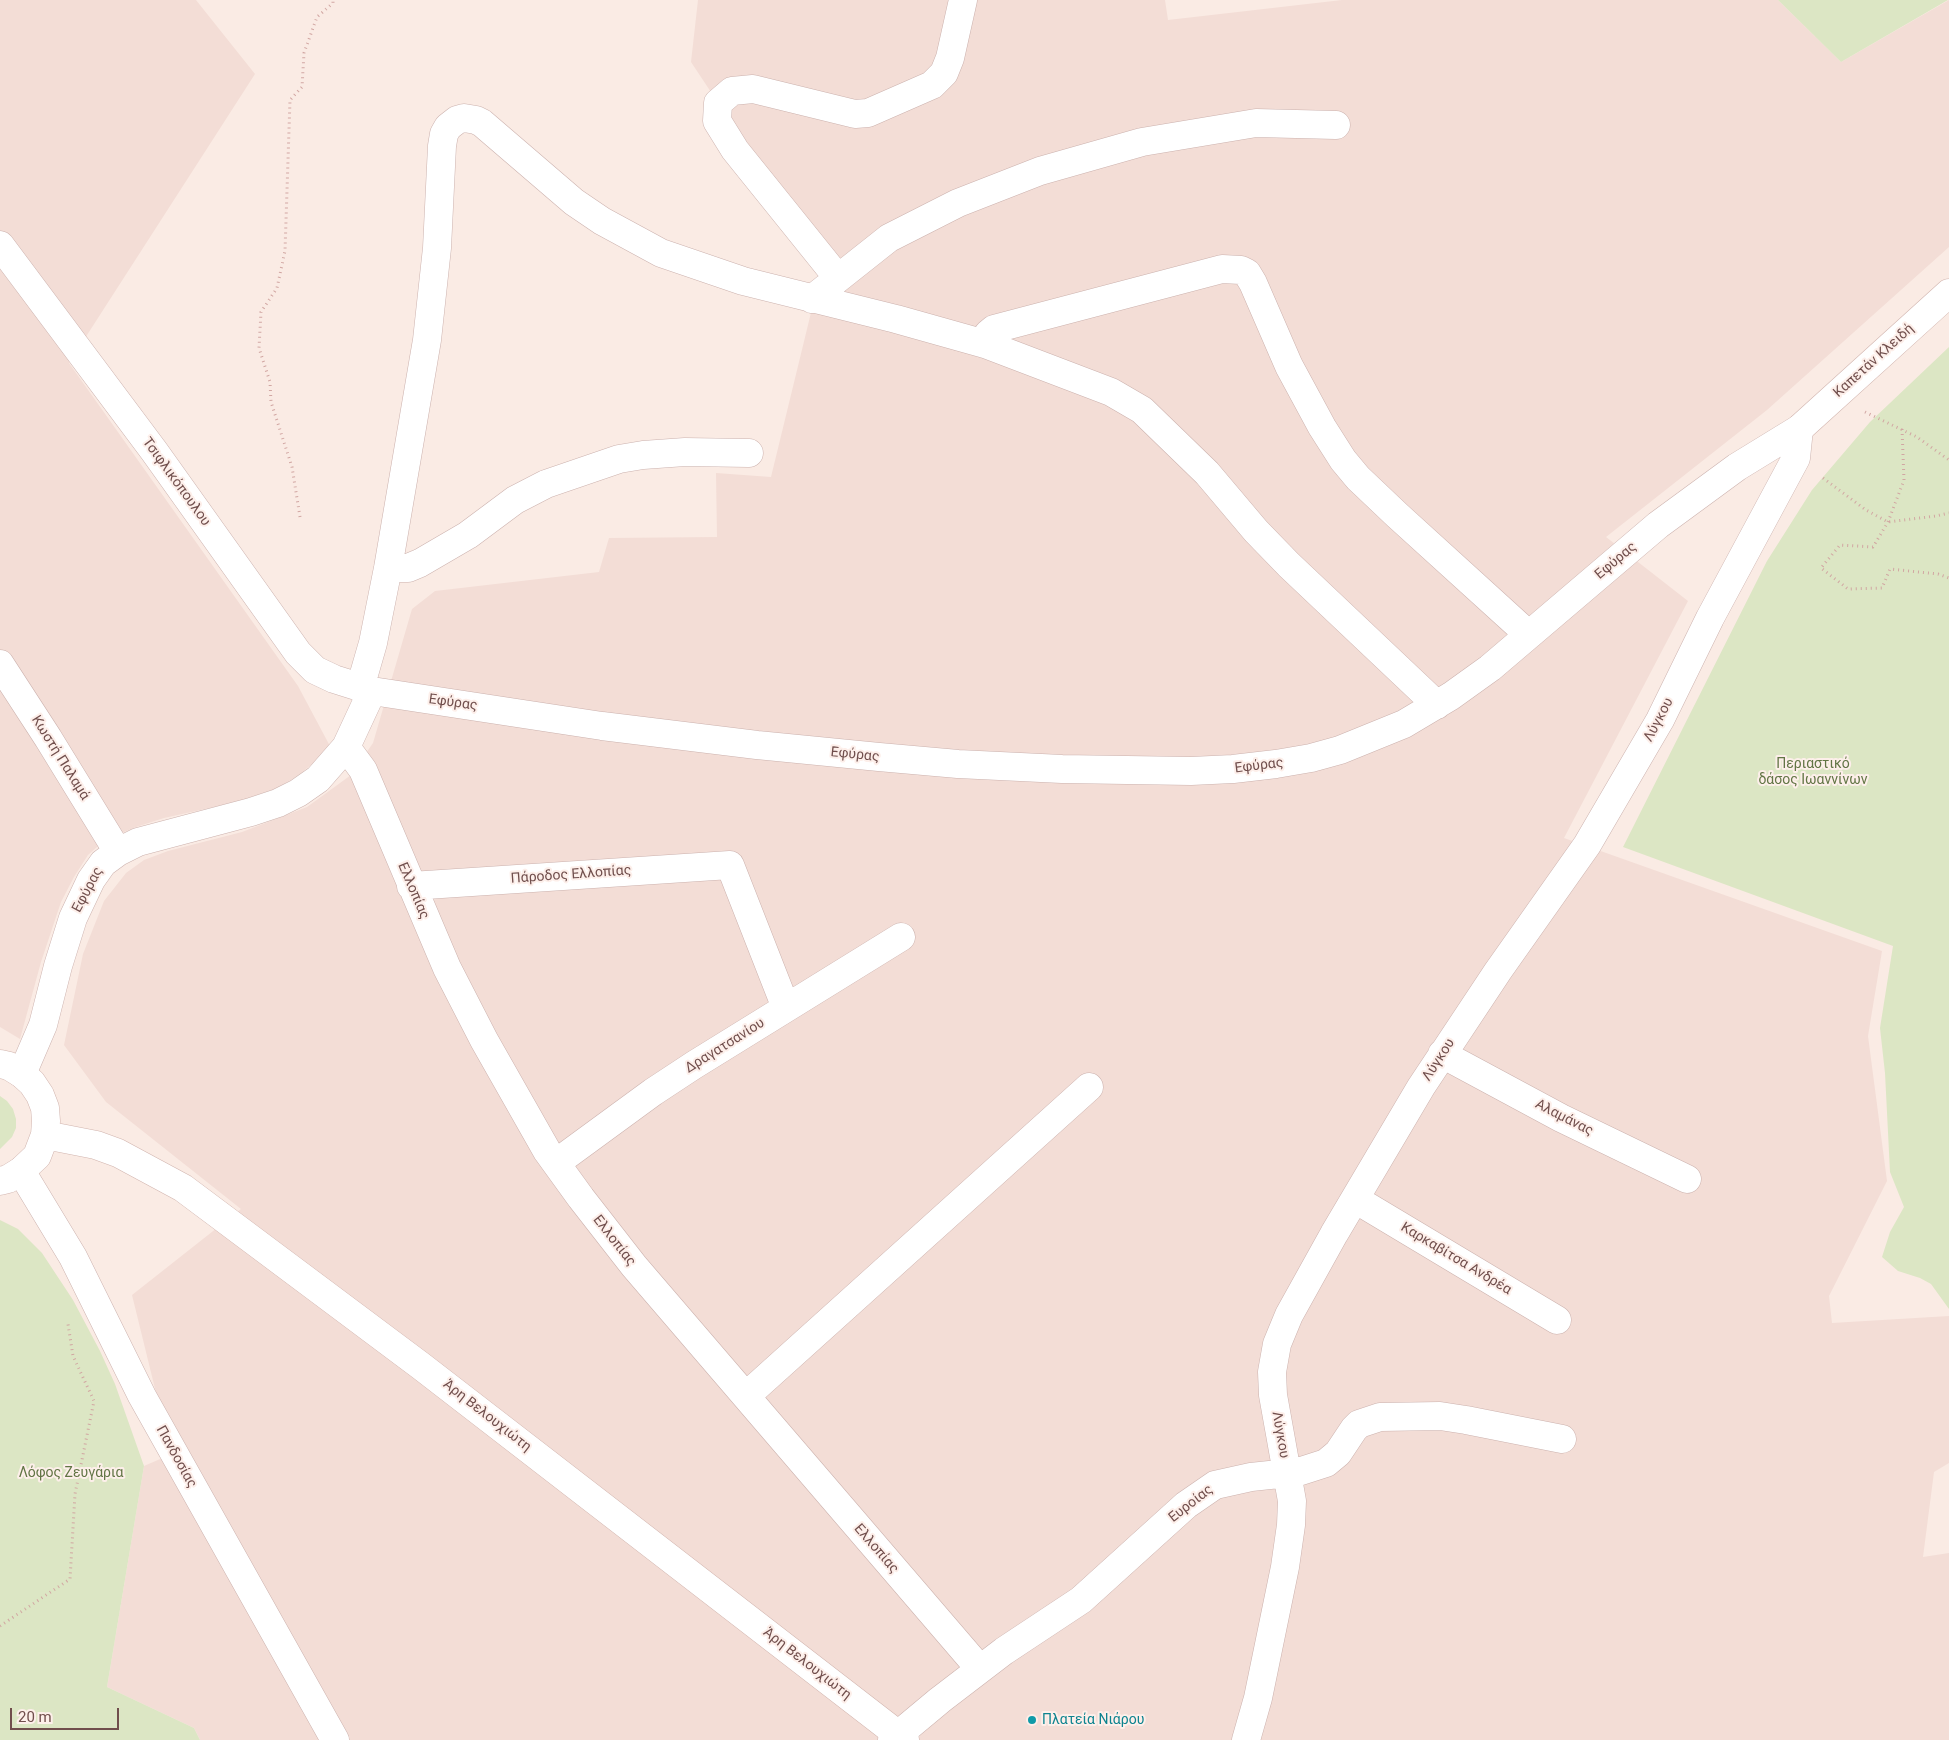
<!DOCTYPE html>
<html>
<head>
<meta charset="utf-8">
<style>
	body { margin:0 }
	#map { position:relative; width:1949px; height:1740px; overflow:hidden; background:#faebe4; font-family:Roboto,sans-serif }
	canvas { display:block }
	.scale { position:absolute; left:10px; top:1708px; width:109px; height:22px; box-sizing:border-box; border:2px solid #704e4c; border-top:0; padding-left:6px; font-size:15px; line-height:18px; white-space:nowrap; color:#704e4c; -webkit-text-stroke:4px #fdefea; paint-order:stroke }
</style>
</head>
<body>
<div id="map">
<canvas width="1949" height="1740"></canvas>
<div class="scale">20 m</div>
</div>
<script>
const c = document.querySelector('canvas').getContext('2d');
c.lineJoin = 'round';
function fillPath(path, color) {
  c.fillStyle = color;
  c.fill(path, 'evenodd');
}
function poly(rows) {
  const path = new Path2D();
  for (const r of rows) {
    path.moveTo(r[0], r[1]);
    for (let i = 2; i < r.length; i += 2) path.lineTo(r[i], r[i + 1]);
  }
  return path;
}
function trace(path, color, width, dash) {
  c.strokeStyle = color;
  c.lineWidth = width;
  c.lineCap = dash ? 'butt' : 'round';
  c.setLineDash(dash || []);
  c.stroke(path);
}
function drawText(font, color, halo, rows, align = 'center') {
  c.font = font + ' Roboto,sans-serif';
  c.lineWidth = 4;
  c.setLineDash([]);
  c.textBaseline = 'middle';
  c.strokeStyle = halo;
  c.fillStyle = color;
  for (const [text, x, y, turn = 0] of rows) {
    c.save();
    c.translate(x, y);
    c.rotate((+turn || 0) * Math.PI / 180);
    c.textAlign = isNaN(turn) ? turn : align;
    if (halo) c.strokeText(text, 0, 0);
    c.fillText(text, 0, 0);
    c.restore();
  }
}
fillPath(poly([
	[0,0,196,0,255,74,69,363,298,686,331,748,300,774,278,788,237,802,164,818,136,827,105,840,88,855,74,877,61,902,41,962,20,1039,0,1027],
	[698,0,1165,0,1168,20,1342,0,1778,0,1841,62,1949,0,1949,247,1767,410,1606,537,1688,601,1564,838,1882,951,1868,1036,1887,1181,1829,1296,1832,1323,1949,1316,1949,1463,1934,1472,1923,1557,1949,1553,1949,1740,200,1740,194,1728,107,1687,144,1466,181,1450,159,1405,132,1295,241,1209,106,1102,64,1045,83,954,104,901,126,873,144,860,168,851,242,832,307,807,351,775,373,743,412,609,435,591,599,572,609,538,717,537,716,473,771,477,826,251,758,163,691,62]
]), '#f3ddd6');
fillPath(poly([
	[1778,0,1948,0,1841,62],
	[1949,347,1949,1309,1931,1284,1920,1278,1898,1271,1882,1257,1890,1232,1904,1207,1890,1172,1885,1073,1880,1028,1893,946,1623,847,1767,561,1812,490,1870,422],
	[0,1096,7,1101,13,1109,16,1119,16,1128,12,1137,0,1149],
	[0,1220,18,1229,42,1253,73,1300,100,1351,115,1384,144,1466,107,1687,194,1728,200,1740,0,1740]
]), '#dce6c4');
const street = poly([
	[0,245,154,451,298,653,315,670,334,679,372,691,602,726,757,745,879,757,958,764,1062,769,1191,771,1233,769,1276,764,1311,758,1340,750,1404,724,1451,696,1490,668,1658,525,1737,467,1799,429],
	[838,278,735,150,717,121,718,103,732,91,753,89,855,114,868,113,932,85,944,73,950,58,963,0],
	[812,299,889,238,958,203,1040,171,1142,142,1256,123,1336,125],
	[985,344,988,334,994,329,1222,269,1241,270,1247,273,1253,283,1289,366,1322,427,1343,460,1358,478,1397,515,1528,634],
	[388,568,408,568,420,563,468,535,515,500,546,484,619,459,643,455,685,452,749,453],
	[0,664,48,738,118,852],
	[360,688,373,643,388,568,427,340,437,248,442,146,444,134,448,127,457,120,464,118,476,120,482,123,574,202,602,221,661,253,743,281,896,319,985,344,1111,392,1142,410,1207,473,1256,531,1289,565,1437,705],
	[346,747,363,770,447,968,484,1040,547,1151,581,1198,634,1266,980,1669],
	[411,886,730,865,786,1008],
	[1442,1054,1561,1118,1687,1179],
	[22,1074,43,1025,58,966,73,918,91,880,103,863,118,852,138,842,251,812,278,803,298,793,318,779,346,747,372,691],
	[556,1163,653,1092,694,1065,901,937],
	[21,1171,73,1257,142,1396,335,1740],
	[1355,1199,1557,1320],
	[746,1396,1089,1087],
	[892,1740,940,1700,1004,1651,1081,1600,1186,1505,1215,1485,1251,1477,1298,1472,1326,1463,1338,1453,1354,1429,1359,1424,1380,1417,1440,1416,1466,1420,1562,1439],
	[1246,1740,1258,1698,1285,1567,1291,1525,1292,1501,1273,1395,1272,1372,1277,1344,1289,1315,1334,1234,1421,1087,1498,971,1587,845,1660,720,1710,618,1796,458,1799,429]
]);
const secondary = poly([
	[1799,429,1949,293],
	[0,1064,9,1066,22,1074,32,1083,40,1095,45,1108,46,1121,45,1135,37,1156,21,1171,8,1179,0,1181],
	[45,1135,96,1145,118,1153,183,1188,421,1366,905,1740]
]);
trace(street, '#ccb2ae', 29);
trace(secondary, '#d1b4ae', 29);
trace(poly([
	[1865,412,1917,437,1949,460],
	[1902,429,1904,480,1888,522,1873,547,1840,545,1821,568,1848,589,1882,588,1890,569,1938,574,1949,578],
	[1823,478,1866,510,1888,522,1936,516,1949,513],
	[300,517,292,467,271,402,270,382,259,348,261,312,277,288,285,251,290,100,302,87,304,53,317,17,333,3,333,0],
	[0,1626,70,1579,75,1494,94,1401,73,1356,68,1324]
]), '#d1a6a2', 3, [1, 4]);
trace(street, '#fff', 28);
trace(secondary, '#fff', 28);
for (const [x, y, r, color] of [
	[1032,1720,5,"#0f9aa8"]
]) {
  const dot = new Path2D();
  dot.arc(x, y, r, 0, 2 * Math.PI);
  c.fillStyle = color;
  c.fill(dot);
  trace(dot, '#fdefea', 2);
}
drawText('14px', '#704e4c', '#fdefea', [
	["Καπετάν Κλειδή",1874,361,-42],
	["Τσιφλικόπουλου",176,482,54],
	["Εφύρας",1616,561,-40],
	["Εφύρας",453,703,8],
	["Λύγκου",1659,720,-62],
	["Εφύρας",855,755,6],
	["Κωστή Παλαμά",60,758,58],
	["Εφύρας",1259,766,-7],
	["Πάροδος Ελλοπίας",571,875,-4],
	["Εφύρας",88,890,-62],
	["Ελλοπίας",413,891,67],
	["Δραγατσανίου",725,1046,-32],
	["Λύγκου",1439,1060,-57],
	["Αλαμάνας",1564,1118,27],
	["Ελλοπίας",614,1241,52],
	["Καρκαβίτσα Ανδρέα",1456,1259,31],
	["Άρη Βελουχιώτη",487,1416,38],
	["Λύγκου",1280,1435,80],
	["Πανδοσίας",176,1457,61],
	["Ευροίας",1191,1504,-38],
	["Ελλοπίας",876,1549,49],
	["Άρη Βελουχιώτη",807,1664,38]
]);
drawText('14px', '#627545', '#fdefea', [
	["Περιαστικό",1813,764],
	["δάσος Ιωαννίνων",1813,780],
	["Λόφος Ζευγάρια",71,1473]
]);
drawText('14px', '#0d838f', '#fdefea', [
	["Πλατεία Νιάρου",1042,1720]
], 'left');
</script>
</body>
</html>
